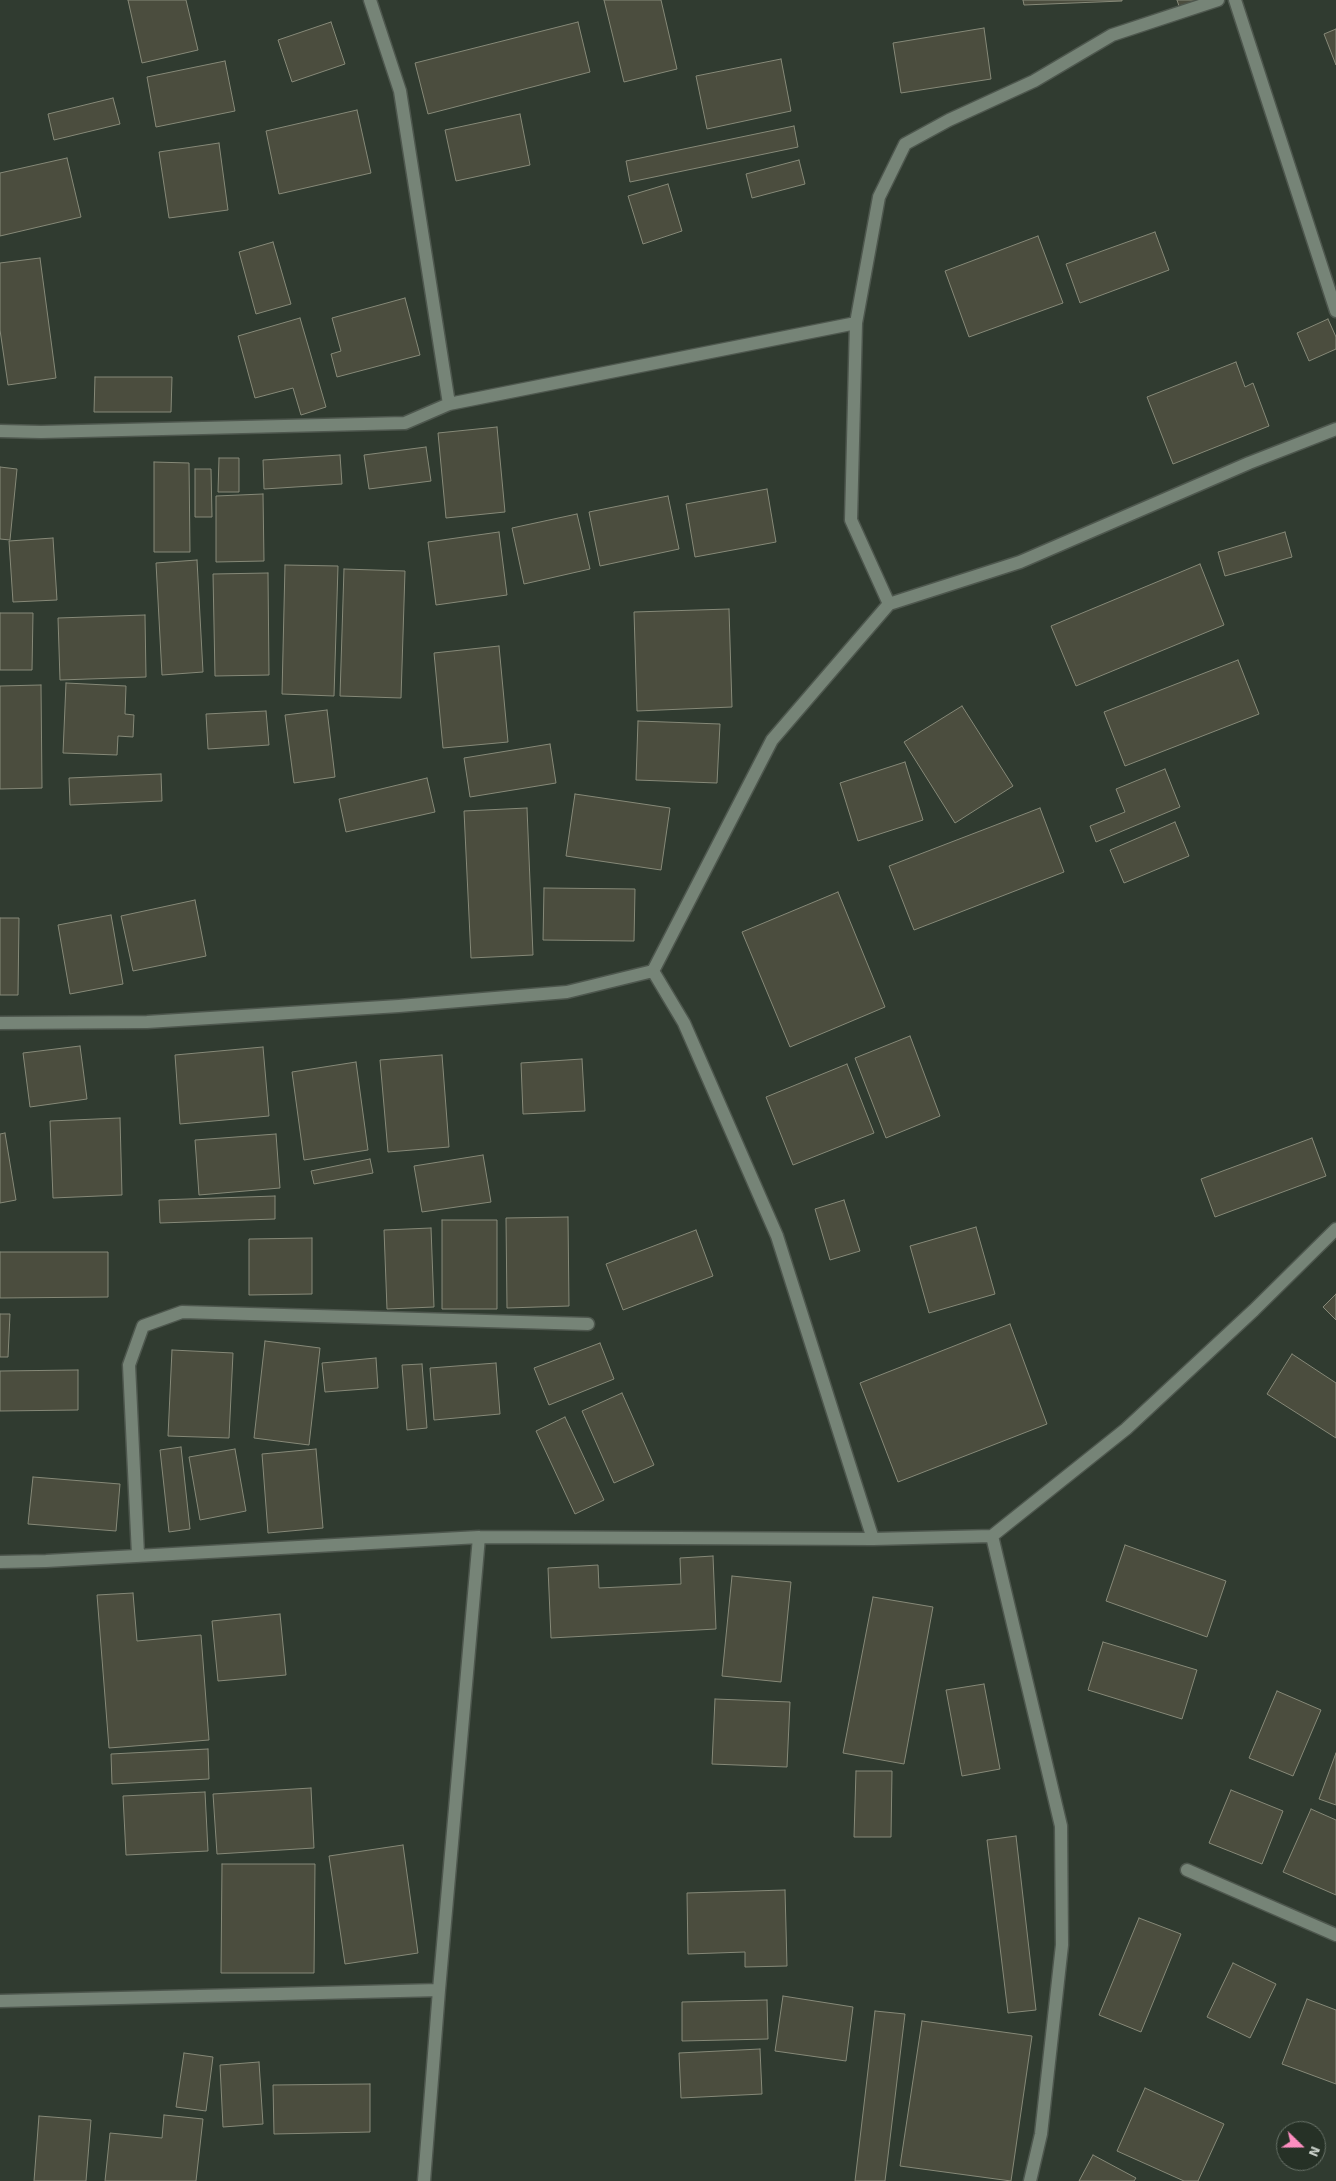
<!DOCTYPE html>
<html>
<head>
<meta charset="utf-8">
<style>
	body { margin:0 }
	#map { position:relative; width:1336px; height:2181px; overflow:hidden; background:#303b30; font-family:Signika,sans-serif }
	canvas { display:block }
	.north { position:absolute; left:1276px; top:2121px; width:50px; height:50px; box-sizing:border-box; background:#263126; border:1px solid #687268; border-radius:50%; rotate:112deg; font-size:14px; font-weight:700; line-height:20px; text-align:center; color:#ccd3cc }
	.north::after { content:''; display:block; margin:auto; width:18px; height:22px; background:#fd8ec0; clip-path:polygon(50% 0,100% 100%,50% 72%,0 100%) }
</style>
</head>
<body>
<div id="map">
<canvas width="1336" height="2181"></canvas>
<div class="north">N</div>
</div>
<script>
const c = document.querySelector('canvas').getContext('2d');
c.lineJoin = 'round';
function fillPath(path, color) {
  c.fillStyle = color;
  c.fill(path, 'evenodd');
}
function poly(rows) {
  const path = new Path2D();
  for (const r of rows) {
    path.moveTo(r[0], r[1]);
    for (let i = 2; i < r.length; i += 2) path.lineTo(r[i], r[i + 1]);
  }
  return path;
}
function trace(path, color, width, dash) {
  c.strokeStyle = color;
  c.lineWidth = width;
  c.lineCap = dash ? 'butt' : 'round';
  c.setLineDash(dash || []);
  c.stroke(path);
}
const building = poly([
	[128,0,186,0,198,50,142,63,128,0],
	[604,0,661,0,677,69,624,82,604,0],
	[1023,0,1122,0,1122,1,1024,5,1023,0],
	[1177,0,1201,0,1179,6,1177,0],
	[331,22,345,64,292,82,278,40,331,22],
	[578,22,590,72,428,114,415,63,578,22],
	[984,28,991,79,901,93,893,43,984,28],
	[1336,29,1336,65,1324,34,1336,29],
	[781,59,791,111,707,129,696,76,781,59],
	[225,61,235,111,156,127,147,77,225,61],
	[113,98,120,124,54,140,48,114,113,98],
	[357,110,371,173,279,194,266,131,357,110],
	[520,114,530,165,456,181,445,130,520,114],
	[794,126,798,147,630,182,626,161,794,126],
	[219,143,228,210,169,218,159,152,219,143],
	[67,158,81,217,0,236,0,173,67,158],
	[799,160,805,184,752,198,746,174,799,160],
	[668,184,682,231,643,244,628,196,668,184],
	[1155,232,1169,270,1080,303,1066,264,1155,232],
	[1038,236,1063,303,969,337,945,271,1038,236],
	[273,242,291,304,256,314,239,252,273,242],
	[40,258,56,378,8,385,0,330,0,263,40,258],
	[405,298,420,355,337,377,331,354,341,351,332,318,405,298],
	[300,318,326,407,301,415,293,388,255,398,238,336,300,318],
	[1328,319,1336,337,1336,349,1309,361,1297,333,1328,319],
	[1236,362,1245,387,1253,383,1269,426,1173,464,1147,397,1236,362],
	[95,377,172,377,171,412,94,412,95,377],
	[497,427,505,512,446,518,438,433,497,427],
	[426,447,431,481,369,489,364,455,426,447],
	[340,455,342,484,264,489,263,460,340,455],
	[219,458,239,458,239,492,218,492,219,458],
	[154,462,189,463,190,552,154,552,154,462],
	[0,467,17,469,10,540,0,539,0,467],
	[195,469,211,469,212,517,195,517,195,469],
	[767,489,776,542,695,557,686,504,767,489],
	[263,494,264,561,216,562,216,496,263,494],
	[668,496,679,549,600,566,589,512,668,496],
	[577,514,590,569,524,584,512,528,577,514],
	[499,532,507,595,436,605,428,542,499,532],
	[1285,532,1292,557,1225,576,1218,552,1285,532],
	[53,538,57,600,13,602,9,541,53,538],
	[197,560,203,672,162,675,156,563,197,560],
	[1200,564,1224,625,1076,686,1051,626,1200,564],
	[285,565,338,566,334,696,282,694,285,565],
	[344,569,405,571,401,698,340,696,344,569],
	[268,573,269,675,215,676,213,574,268,573],
	[729,609,732,707,637,711,634,612,729,609],
	[0,613,33,613,32,670,0,670,0,613],
	[145,615,146,677,60,680,58,618,145,615],
	[499,646,508,742,443,748,434,653,499,646],
	[1238,660,1259,714,1125,766,1104,712,1238,660],
	[66,683,126,686,125,714,134,715,133,737,118,736,117,755,63,753,66,683],
	[41,685,42,788,0,789,0,686,41,685],
	[962,706,1013,786,955,823,904,742,962,706],
	[327,710,335,777,294,783,285,715,327,710],
	[266,711,269,745,208,749,206,714,266,711],
	[638,721,720,724,717,783,636,780,638,721],
	[550,744,556,783,470,797,464,758,550,744],
	[905,762,923,820,858,841,840,783,905,762],
	[1165,769,1180,807,1096,842,1090,826,1125,812,1116,789,1165,769],
	[161,774,162,801,70,805,69,778,161,774],
	[427,778,435,812,346,832,339,799,427,778],
	[575,794,670,808,661,870,566,856,575,794],
	[527,808,533,955,471,958,464,811,527,808],
	[1040,808,1064,872,914,930,889,866,1040,808],
	[1175,822,1189,856,1124,883,1110,850,1175,822],
	[544,888,635,889,634,941,543,940,544,888],
	[838,892,885,1007,790,1047,742,932,838,892],
	[195,900,206,956,133,971,121,916,195,900],
	[111,915,123,984,70,994,58,925,111,915],
	[0,918,19,918,18,995,0,995,0,918],
	[910,1036,940,1116,886,1138,855,1058,910,1036],
	[80,1046,87,1099,30,1107,23,1053,80,1046],
	[263,1047,269,1116,180,1124,175,1055,263,1047],
	[442,1055,449,1147,388,1152,380,1060,442,1055],
	[582,1059,585,1111,523,1114,521,1063,582,1059],
	[356,1062,368,1150,304,1160,292,1072,356,1062],
	[847,1064,874,1133,793,1165,766,1097,847,1064],
	[120,1118,122,1195,53,1198,50,1121,120,1118],
	[5,1133,16,1200,0,1203,0,1134,5,1133],
	[276,1134,280,1188,199,1195,195,1140,276,1134],
	[1312,1138,1326,1176,1215,1217,1201,1179,1312,1138],
	[483,1155,491,1202,422,1212,414,1166,483,1155],
	[370,1159,373,1173,314,1184,311,1171,370,1159],
	[275,1196,275,1219,160,1223,159,1200,275,1196],
	[844,1200,860,1251,830,1260,815,1209,844,1200],
	[568,1217,569,1306,507,1308,506,1218,568,1217],
	[442,1220,497,1220,497,1309,442,1309,442,1220],
	[976,1227,995,1294,929,1313,910,1246,976,1227],
	[431,1228,434,1307,387,1309,384,1230,431,1228],
	[696,1230,713,1276,623,1310,606,1264,696,1230],
	[312,1238,312,1294,249,1295,249,1239,312,1238],
	[0,1252,108,1252,108,1297,0,1298,0,1252],
	[1336,1294,1336,1320,1323,1307,1336,1294],
	[0,1314,10,1314,8,1357,0,1357,0,1314],
	[1010,1324,1047,1424,898,1482,860,1383,1010,1324],
	[265,1341,320,1348,309,1445,254,1438,265,1341],
	[600,1343,614,1379,549,1405,534,1368,600,1343],
	[172,1350,233,1353,229,1438,168,1436,172,1350],
	[1292,1354,1336,1383,1336,1438,1267,1394,1292,1354],
	[376,1358,378,1388,325,1392,322,1363,376,1358],
	[496,1363,500,1414,434,1420,430,1368,496,1363],
	[422,1364,427,1428,407,1430,402,1365,422,1364],
	[78,1370,78,1410,0,1411,0,1371,78,1370],
	[622,1393,654,1465,614,1483,582,1411,622,1393],
	[565,1417,604,1500,575,1514,536,1431,565,1417],
	[181,1447,190,1529,169,1532,160,1450,181,1447],
	[235,1449,246,1511,200,1520,189,1457,235,1449],
	[316,1449,323,1528,268,1533,262,1454,316,1449],
	[33,1477,120,1484,116,1531,28,1524,33,1477],
	[1125,1545,1226,1581,1207,1637,1106,1601,1125,1545],
	[713,1556,716,1629,551,1638,548,1568,598,1565,599,1588,681,1584,680,1558,713,1556],
	[732,1576,791,1582,781,1682,722,1676,732,1576],
	[133,1593,137,1641,201,1635,209,1740,109,1748,97,1595,133,1593],
	[873,1597,933,1607,904,1764,843,1753,873,1597],
	[280,1614,286,1675,218,1681,212,1621,280,1614],
	[1103,1642,1197,1670,1182,1719,1088,1690,1103,1642],
	[984,1684,1000,1769,962,1776,946,1690,984,1684],
	[1277,1691,1321,1710,1293,1776,1249,1758,1277,1691],
	[715,1699,790,1702,787,1767,712,1764,715,1699],
	[208,1749,209,1779,112,1784,111,1754,208,1749],
	[1336,1753,1336,1805,1319,1799,1336,1753],
	[856,1771,892,1771,891,1837,854,1837,856,1771],
	[311,1788,314,1848,217,1854,213,1794,311,1788],
	[1231,1790,1283,1811,1262,1864,1209,1843,1231,1790],
	[205,1792,208,1851,126,1855,123,1796,205,1792],
	[1311,1809,1336,1820,1336,1895,1283,1872,1311,1809],
	[1016,1836,1036,2010,1008,2013,987,1840,1016,1836],
	[403,1845,418,1953,345,1964,329,1856,403,1845],
	[222,1864,315,1864,314,1973,221,1973,222,1864],
	[785,1890,787,1966,745,1967,745,1952,688,1954,687,1893,785,1890],
	[1139,1918,1181,1934,1141,2032,1099,2015,1139,1918],
	[1233,1963,1276,1984,1250,2038,1207,2017,1233,1963],
	[783,1996,853,2007,846,2061,775,2051,783,1996],
	[1307,1999,1336,2010,1336,2084,1282,2064,1307,1999],
	[767,2000,768,2039,682,2041,682,2002,767,2000],
	[875,2011,905,2014,885,2181,855,2181,875,2011],
	[922,2021,1032,2036,1011,2181,900,2166,922,2021],
	[760,2049,762,2094,681,2098,679,2053,760,2049],
	[184,2053,213,2057,206,2111,176,2107,184,2053],
	[259,2062,263,2124,223,2127,220,2065,259,2062],
	[370,2084,370,2132,274,2134,273,2085,370,2084],
	[1145,2088,1224,2124,1198,2181,1184,2181,1117,2151,1145,2088],
	[164,2115,203,2119,196,2181,105,2181,110,2133,162,2138,164,2115],
	[39,2116,91,2120,86,2181,34,2181,39,2116],
	[1093,2155,1136,2178,1134,2181,1079,2181,1093,2155]
]);
fillPath(building, '#4b4d3e');
trace(building, '#868978', 1);
const minor = poly([
	[370,0,400,91,449,404],
	[1235,0,1336,311],
	[856,323,879,197,905,144,949,120,1034,81,1112,35,1218,0],
	[0,431,41,432,405,423,449,404,856,323,851,520,889,604],
	[653,971,684,1023,777,1236,873,1539],
	[0,1023,147,1022,399,1006,567,992,653,971,772,740,889,604,1020,562,1249,463,1336,429],
	[992,1536,1061,1826,1062,1945,1041,2134,1030,2181],
	[138,1555,129,1365,143,1326,182,1312,588,1324],
	[0,1562,46,1561,479,1537,873,1539,992,1536,1126,1429,1254,1310,1336,1229],
	[1187,1870,1336,1935],
	[0,2001,439,1990],
	[424,2181,439,1990,479,1537]
]);
trace(minor, '#4e574e', 15);
trace(minor, '#768477', 12);
</script>
</body>
</html>
